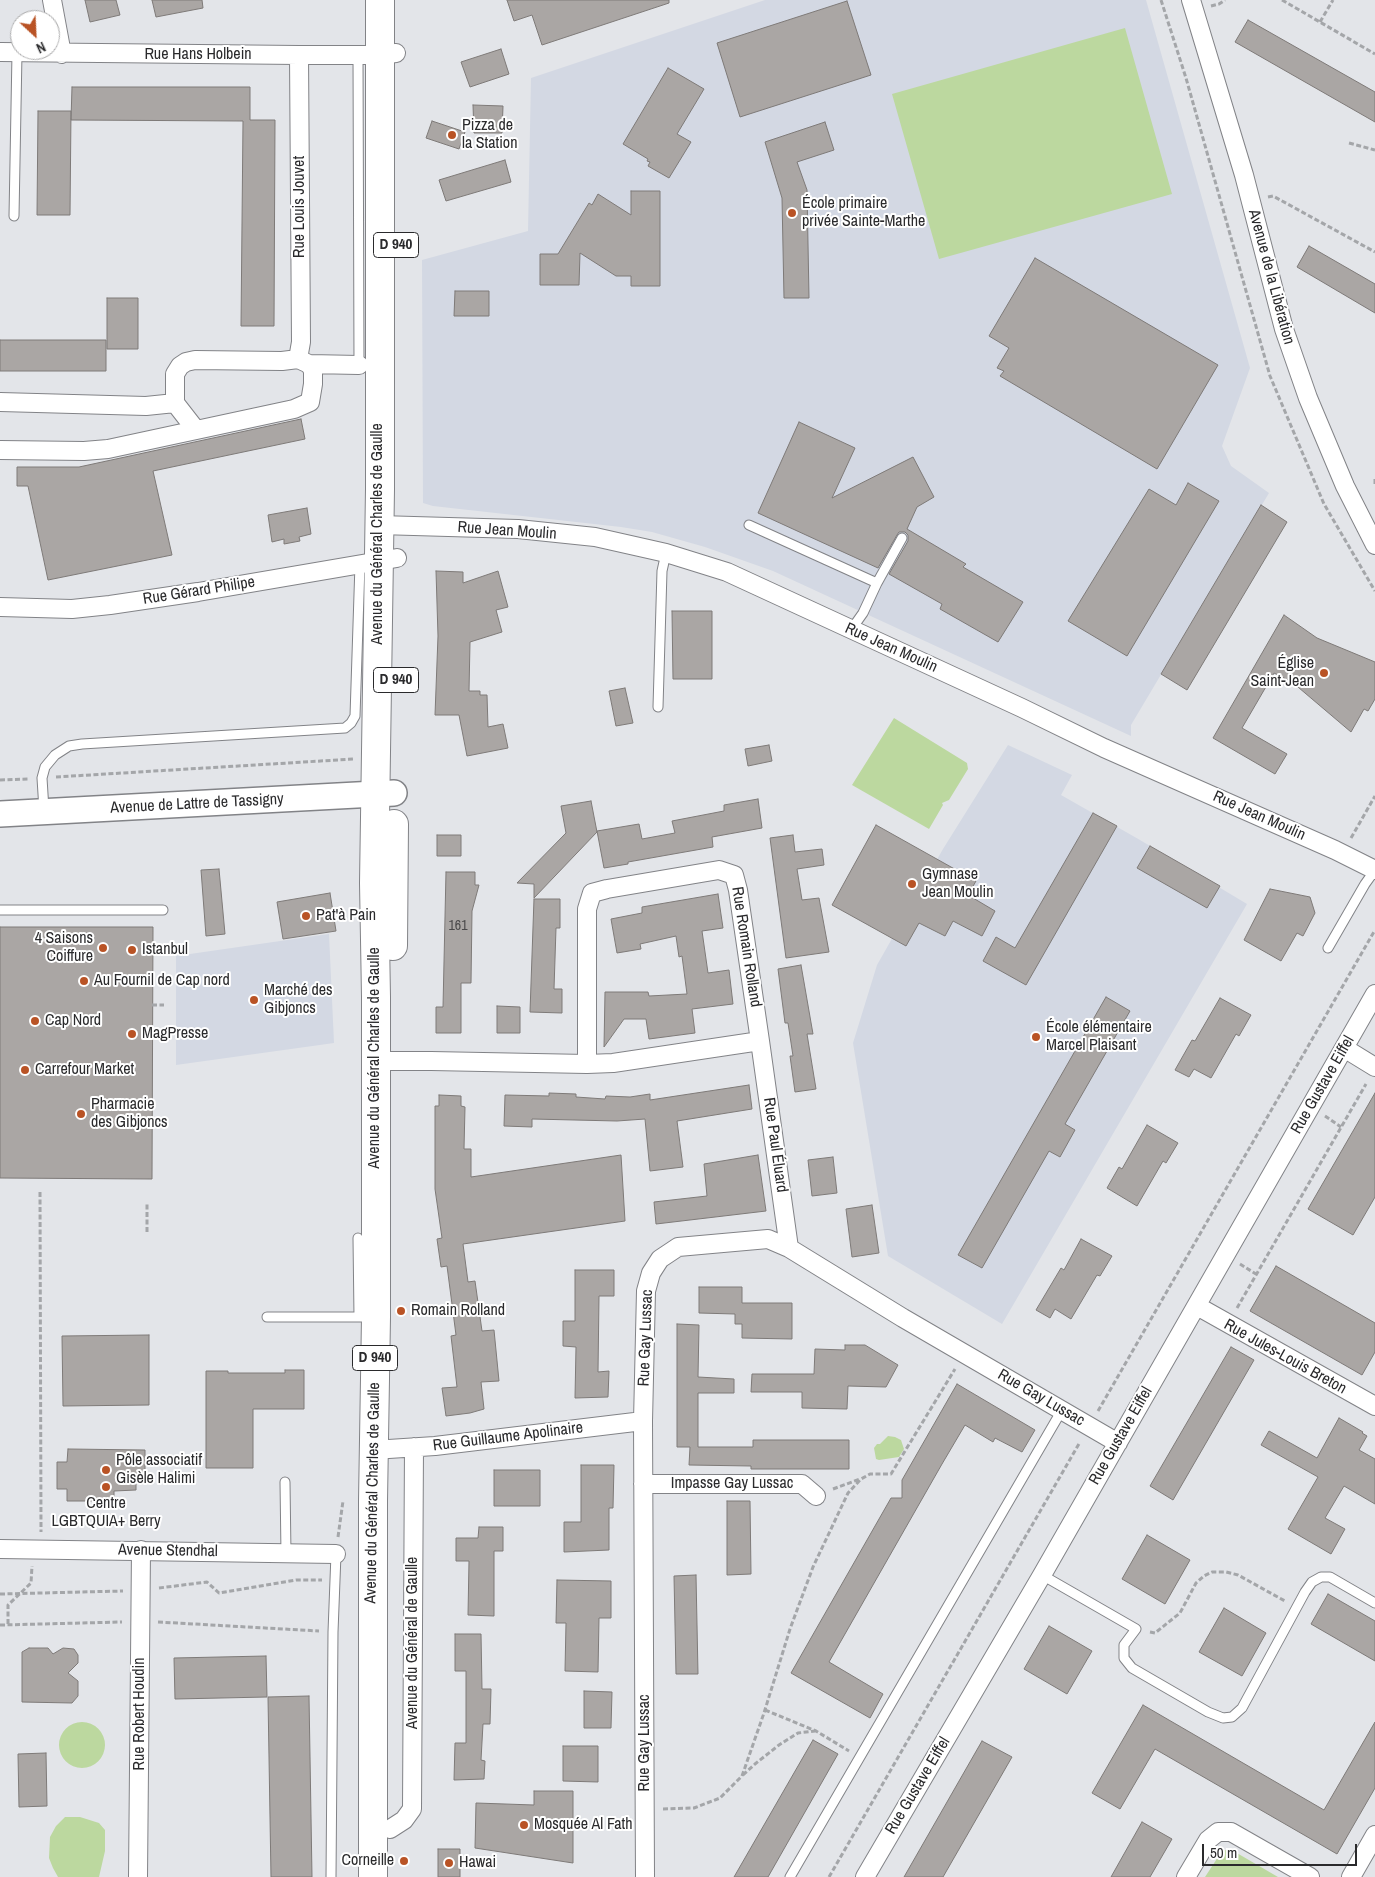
<!DOCTYPE html>
<html>
<head>
<meta charset="utf-8">
<style>
	body { margin:0 }
	#map { position:relative; width:1375px; height:1877px; overflow:hidden; background:#e3e5e9; font-family:"Archivo Narrow",sans-serif }
	canvas { display:block }
	.north { position:absolute; left:10px; top:10px; width:50px; height:50px; box-sizing:border-box; background:#fff; border:1px solid #aaaaab; border-radius:50%; rotate:155deg; font-size:14px; font-weight:700; line-height:20px; text-align:center; color:#2a2a2c }
	.north::after { content:''; display:block; margin:auto; width:18px; height:22px; background:#b95325; clip-path:polygon(50% 0,100% 100%,50% 72%,0 100%) }
	.scale { position:absolute; left:1202px; top:1844px; width:155px; height:22px; box-sizing:border-box; border:2px solid #2a2a2c; border-top:0; padding-left:6px; font-size:15px; line-height:18px; white-space:nowrap; color:#2a2a2c; -webkit-text-stroke:4px #fff; paint-order:stroke }
</style>
</head>
<body>
<div id="map">
<canvas width="1375" height="1877"></canvas>
<div class="north">N</div>
<div class="scale">50 m</div>
</div>
<script>
const c = document.querySelector('canvas').getContext('2d');
c.lineJoin = 'round';
function fillPath(path, color) {
  c.fillStyle = color;
  c.fill(path, 'evenodd');
}
function poly(rows) {
  const path = new Path2D();
  for (const r of rows) {
    if (r.length === 3) {
      path.moveTo(r[0] + r[2], r[1]);
      path.arc(r[0], r[1], r[2], 0, 2 * Math.PI);
      continue;
    }
    path.moveTo(r[0], r[1]);
    for (let i = 2; i < r.length; i += 2) path.lineTo(r[i], r[i + 1]);
  }
  return path;
}
function trace(path, color, width, dash) {
  c.strokeStyle = color;
  c.lineWidth = width;
  c.lineCap = dash ? 'butt' : 'round';
  c.setLineDash(dash || []);
  c.stroke(path);
}
function drawText(font, color, halo, rows, align = 'center') {
  c.font = font + ' "Archivo Narrow",sans-serif';
  c.lineWidth = 4;
  c.setLineDash([]);
  c.textBaseline = 'middle';
  c.strokeStyle = halo;
  c.fillStyle = color;
  for (const [text, x, y, turn = 0] of rows) {
    c.save();
    c.translate(x, y);
    c.rotate((+turn || 0) * Math.PI / 180);
    c.textAlign = isNaN(turn) ? turn : align;
    if (halo) c.strokeText(text, 0, 0);
    c.fillText(text, 0, 0);
    c.restore();
  }
}
fillPath(poly([
	[765,0,1146,0,1250,368,1222,446,1231,466,1269,493,1131,725,1131,736,773,571,705,547,652,532,621,527,433,506,423,503,422,260,528,231,531,78],
	[1008,745,1072,775,1061,795,1140,840,1247,904,1002,1324,888,1256,853,1043,877,965,943,849],
	[329,934,334,1043,176,1065,176,956]
]), '#d3d8e3');
fillPath(poly([
	[1125,28,1172,194,939,259,892,94],
	[894,718,967,763,968,769,949,800,942,803,943,805,929,829,852,785],
	[888,1436,895,1437,901,1440,904,1449,899,1457,879,1460,876,1459,874,1448,877,1444,880,1444],
	[82,1745,23],
	[65,1817,80,1817,99,1823,105,1830,105,1851,99,1877,58,1877,53,1868,49,1858,50,1837,56,1826],
	[1230,1849,1278,1877,1205,1877,1222,1851]
]), '#bcd89f');
const building = poly([
	[85,0,116,0,120,15,90,22,85,0],
	[152,0,202,0,203,8,156,17,152,0],
	[507,0,669,0,669,3,542,45,532,15,514,21,507,0],
	[847,1,871,75,740,117,717,43,847,1],
	[1248,20,1375,92,1375,122,1235,42,1248,20],
	[501,49,509,74,470,87,461,62,501,49],
	[668,68,704,89,677,134,691,142,669,178,648,166,650,162,647,161,648,159,623,144,668,68],
	[72,87,250,87,250,120,275,120,274,326,241,326,243,121,71,120,72,87],
	[473,105,503,106,502,133,474,133,473,105],
	[38,111,71,111,70,215,37,215,38,111],
	[432,121,465,132,459,149,426,138,432,121],
	[825,122,834,150,797,162,807,190,809,298,784,298,782,198,765,142,825,122],
	[505,160,511,182,446,201,439,180,505,160],
	[631,191,660,191,660,286,631,286,631,276,616,276,580,253,579,285,540,285,540,254,558,254,589,203,592,205,598,194,631,215,631,191],
	[1309,246,1375,284,1375,313,1297,267,1309,246],
	[1035,258,1218,365,1157,469,1000,376,1004,371,997,368,1009,348,989,336,1035,258],
	[455,291,489,291,489,316,454,316,455,291],
	[107,298,138,298,138,349,107,349,107,298],
	[0,340,106,340,106,371,0,371,0,340],
	[301,419,305,439,153,471,172,555,48,580,28,486,17,486,17,467,79,467,301,419],
	[799,422,855,448,832,498,913,457,934,497,917,507,907,529,966,564,963,567,1023,602,998,642,940,609,942,604,889,574,908,541,908,535,905,532,899,532,897,535,878,568,758,513,799,422],
	[1188,483,1219,501,1127,656,1068,621,1149,489,1176,505,1188,483],
	[1261,505,1287,522,1187,690,1161,674,1261,505],
	[307,508,311,534,299,537,300,541,284,544,284,539,272,542,268,515,307,508],
	[436,571,463,572,463,583,498,571,508,607,496,610,502,632,470,642,469,691,480,691,480,695,487,695,488,727,503,724,508,748,467,756,459,715,435,715,438,636,436,571],
	[672,611,712,611,712,679,673,679,672,611],
	[1284,615,1317,638,1375,662,1375,699,1368,711,1364,709,1351,732,1292,682,1274,673,1242,728,1287,754,1275,774,1213,738,1284,615],
	[625,688,633,723,616,726,609,691,625,688],
	[769,745,772,761,748,766,745,749,769,745],
	[758,799,762,828,712,837,713,847,628,862,628,864,604,868,597,831,639,824,642,839,675,833,672,821,724,811,724,805,758,799],
	[591,801,597,832,534,898,534,884,517,883,566,833,561,806,591,801],
	[1093,813,1117,826,1026,985,983,961,996,937,1015,948,1093,813],
	[876,825,976,881,968,895,995,911,982,936,953,921,945,936,919,923,906,946,832,905,876,825],
	[437,835,461,835,461,856,437,856,437,835],
	[793,835,795,852,822,849,824,865,797,869,802,900,819,898,829,952,786,958,770,838,793,835],
	[1150,846,1220,886,1207,908,1137,868,1150,846],
	[219,869,225,934,206,936,201,870,219,869],
	[446,872,475,872,475,885,479,885,472,911,471,983,461,983,461,1033,436,1033,436,1007,443,1007,446,872],
	[1270,889,1310,897,1315,913,1303,936,1297,933,1281,961,1244,940,1270,889],
	[330,893,336,931,283,939,277,902,330,893],
	[718,894,723,928,702,931,708,973,729,970,733,1004,692,1009,695,1033,649,1039,646,1019,624,1019,604,1047,605,992,648,992,649,996,687,994,682,956,679,957,676,936,640,944,641,949,617,953,611,919,642,913,642,907,718,894],
	[534,899,560,899,560,928,556,928,554,989,562,989,562,1013,530,1012,534,899],
	[0,927,153,927,152,1179,0,1178,0,927],
	[801,965,813,1034,807,1034,816,1089,795,1092,790,1056,793,1056,788,1023,785,1023,778,969,801,965],
	[1106,997,1130,1011,1065,1124,1075,1130,1060,1157,1049,1151,982,1268,958,1255,1106,997],
	[1220,998,1251,1015,1239,1036,1236,1034,1211,1078,1194,1069,1189,1077,1175,1070,1192,1040,1195,1041,1220,998],
	[497,1006,520,1007,520,1033,497,1033,497,1006],
	[749,1085,752,1109,677,1121,683,1167,650,1171,645,1119,617,1121,532,1119,532,1127,504,1126,505,1095,549,1096,549,1093,576,1094,576,1097,605,1099,606,1096,630,1097,650,1094,650,1100,749,1085],
	[1375,1093,1375,1197,1353,1235,1308,1209,1375,1093],
	[439,1095,461,1096,461,1106,465,1107,464,1149,471,1149,471,1177,621,1155,625,1221,463,1244,468,1282,475,1281,482,1331,494,1330,499,1381,481,1382,484,1409,470,1413,446,1416,442,1388,457,1387,451,1336,456,1335,447,1266,441,1267,437,1239,442,1238,435,1189,435,1106,439,1106,439,1095],
	[1147,1125,1178,1143,1166,1163,1163,1161,1137,1206,1107,1188,1119,1167,1122,1169,1147,1125],
	[758,1155,766,1211,656,1224,654,1202,707,1196,704,1164,758,1155],
	[833,1157,837,1193,812,1196,808,1160,833,1157],
	[872,1205,879,1253,852,1257,846,1209,872,1205],
	[1081,1239,1112,1256,1100,1276,1097,1275,1071,1319,1055,1309,1050,1318,1036,1310,1061,1268,1064,1270,1081,1239],
	[1276,1266,1375,1323,1375,1352,1362,1375,1250,1311,1276,1266],
	[575,1270,614,1270,614,1296,599,1296,598,1372,609,1371,608,1397,575,1398,576,1347,563,1346,563,1321,575,1321,575,1270],
	[699,1287,742,1287,742,1303,792,1303,792,1339,742,1338,742,1324,735,1324,735,1314,699,1313,699,1287],
	[677,1324,699,1325,698,1377,734,1379,734,1393,698,1393,698,1447,753,1447,753,1440,849,1440,849,1469,751,1469,751,1466,689,1465,690,1447,677,1447,677,1324],
	[149,1335,149,1405,63,1406,62,1336,149,1335],
	[845,1345,865,1345,898,1365,886,1387,848,1386,847,1409,802,1408,802,1392,751,1392,752,1374,814,1374,815,1349,845,1350,845,1345],
	[1231,1347,1254,1360,1173,1500,1150,1486,1231,1347],
	[285,1370,304,1370,304,1409,253,1409,253,1468,206,1468,206,1371,228,1371,228,1373,285,1373,285,1370],
	[957,1384,1035,1430,1022,1452,995,1438,993,1442,965,1425,942,1464,829,1662,883,1694,870,1718,791,1673,891,1498,902,1498,902,1480,957,1384],
	[1339,1418,1363,1432,1362,1433,1367,1436,1359,1450,1375,1459,1375,1504,1344,1486,1325,1518,1345,1529,1331,1554,1288,1529,1318,1477,1261,1445,1269,1431,1317,1458,1339,1418],
	[68,1449,145,1450,145,1478,136,1478,136,1490,114,1491,114,1499,102,1499,102,1501,67,1501,67,1489,57,1489,57,1462,67,1462,68,1449],
	[581,1465,614,1465,613,1508,609,1508,609,1550,564,1552,564,1522,581,1522,581,1465],
	[494,1470,540,1470,540,1506,494,1506,494,1470],
	[727,1501,750,1501,751,1574,727,1575,727,1501],
	[479,1527,503,1527,503,1551,494,1551,494,1616,468,1615,469,1561,456,1561,456,1538,478,1538,479,1527],
	[1147,1535,1190,1560,1165,1604,1122,1579,1147,1535],
	[696,1575,698,1674,676,1674,674,1576,696,1575],
	[557,1580,611,1581,611,1618,599,1618,598,1672,565,1671,566,1623,556,1623,557,1580],
	[1328,1594,1375,1621,1375,1661,1311,1624,1328,1594],
	[1224,1608,1266,1633,1242,1676,1199,1652,1224,1608],
	[1049,1626,1092,1651,1067,1694,1024,1669,1049,1626],
	[455,1634,481,1634,482,1689,491,1689,490,1724,483,1724,481,1760,485,1761,484,1779,454,1780,455,1743,466,1743,466,1671,455,1671,455,1634],
	[29,1648,48,1648,53,1654,63,1648,74,1649,78,1655,78,1663,68,1673,78,1681,78,1696,72,1703,22,1702,22,1652,29,1648],
	[266,1656,267,1697,175,1699,174,1658,266,1656],
	[584,1691,612,1692,611,1728,584,1728,584,1691],
	[309,1696,312,1877,271,1877,268,1697,309,1696],
	[1143,1705,1324,1810,1375,1722,1375,1788,1337,1854,1155,1749,1120,1809,1092,1793,1143,1705],
	[813,1740,838,1754,768,1877,734,1877,813,1740],
	[982,1741,1012,1757,943,1877,904,1877,982,1741],
	[563,1746,598,1746,598,1782,563,1781,563,1746],
	[46,1753,47,1806,19,1807,18,1754,46,1753],
	[534,1791,573,1791,573,1863,475,1848,476,1803,534,1805,534,1791],
	[1142,1822,1172,1839,1150,1877,1111,1877,1142,1822],
	[438,1849,460,1849,460,1877,438,1877,438,1849]
]);
fillPath(building, '#aaa6a4');
trace(building, '#7e7a78', 1);
const lane = poly([
	[358,55,359,365],
	[14,216,17,53],
	[749,525,877,583,863,613,851,630],
	[877,583,902,538],
	[658,707,662,571,666,553],
	[44,810,42,778,45,767,55,755,69,746,82,744,345,728,351,723,355,716,360,564],
	[0,910,163,910],
	[1328,948,1365,884,1375,870],
	[358,1238,359,1317],
	[267,1317,372,1317],
	[285,1482,286,1554],
	[1042,1575,1136,1629,1124,1645,1124,1658,1132,1668,1208,1712,1223,1718,1232,1717,1242,1708,1305,1592,1312,1582,1321,1577,1330,1577,1375,1603],
	[331,1877,333,1632,336,1554],
	[790,1877,1062,1410]
]);
const street = poly([
	[52,0,62,54],
	[1191,0,1244,175,1284,329,1308,398,1345,486,1375,545],
	[0,52,299,55,379,55,396,53],
	[309,364,359,365],
	[0,402,146,406,175,403],
	[196,430,175,403,175,374,180,366,186,362,195,360,282,361,298,359,301,342,299,55],
	[0,450,84,451,108,449,294,409,310,402,313,384,313,370,309,364,298,359],
	[379,525,518,529,595,537,666,553,727,572,1022,708,1104,748,1335,850,1375,870],
	[0,607,72,609,110,605,198,592,397,558],
	[760,1041,789,1248],
	[1344,1048,1375,1067],
	[376,1061,431,1061,587,1064,613,1063,760,1041,738,890,734,875,719,870,607,889,592,893,587,909,587,1064],
	[1197,1306,1375,1406],
	[373,1450,435,1446,643,1421],
	[643,1484,802,1484,816,1496],
	[0,1549,336,1554],
	[390,1829,404,1820,412,1809,414,1447],
	[138,1877,141,1550],
	[645,1877,643,1421,646,1291,651,1273,660,1259,678,1247,768,1239,789,1248,903,1318,1118,1443],
	[865,1877,1042,1575,1375,994],
	[1186,1877,1208,1840,1218,1832,1231,1832,1310,1877],
	[1351,1877,1375,1835]
]);
const secondary = poly([
	[0,814,394,793]
]);
const primary = poly([
	[393,946,394,824],
	[373,1877,373,1501,376,1317,376,997,374,883,380,489,380,0]
]);
trace(lane, '#828387', 11);
trace(street, '#828387', 20);
trace(secondary, '#828387', 28);
trace(primary, '#828387', 30);
trace(poly([
	[1161,0,1186,78,1270,376,1324,504,1375,591],
	[1282,0,1375,54],
	[1211,6,1219,4,1225,0],
	[1320,22,1333,0],
	[1349,143,1375,150],
	[1268,197,1273,196,1375,252],
	[1375,479,1375,485],
	[56,777,354,759],
	[0,780,29,779],
	[1351,838,1375,796],
	[152,1005,164,1005],
	[1325,1116,1341,1127],
	[40,1192,41,1532],
	[147,1232,147,1202],
	[1240,1264,1256,1274],
	[1237,1308,1366,1084],
	[1098,1411,1375,930],
	[833,1489,860,1479],
	[338,1537,343,1501],
	[159,1588,207,1582,219,1593,296,1580,322,1580],
	[0,1594,123,1591],
	[158,1622,319,1631],
	[8,1624,8,1605,31,1583,32,1566],
	[0,1625,122,1622],
	[1150,1632,1155,1633,1180,1613,1196,1583,1204,1576,1212,1572,1226,1572,1238,1575,1285,1601],
	[765,1710,816,1731,849,1751],
	[743,1775,755,1764,779,1745,798,1733,815,1731],
	[663,1809,694,1808,720,1798,742,1776,764,1713,790,1629,813,1567,848,1493,861,1479,870,1474,891,1474,955,1369],
	[829,1877,1080,1442]
]), '#a4a6a9', 3, [5, 2.5]);
trace(lane, '#fff', 9);
trace(street, '#fff', 18);
trace(secondary, '#fff', 25);
trace(primary, '#fff', 28);
for (const [x, y, r, color] of [
	[452,135,5,"#b95325"],
	[792,213,5,"#b95325"],
	[1324,673,5,"#b95325"],
	[912,884,5,"#b95325"],
	[306,916,5,"#b95325"],
	[103,948,5,"#b95325"],
	[132,950,5,"#b95325"],
	[84,981,5,"#b95325"],
	[254,1000,5,"#b95325"],
	[35,1021,5,"#b95325"],
	[132,1034,5,"#b95325"],
	[1036,1037,5,"#b95325"],
	[25,1070,5,"#b95325"],
	[81,1114,5,"#b95325"],
	[401,1311,5,"#b95325"],
	[106,1470,5,"#b95325"],
	[106,1487,5,"#b95325"],
	[524,1825,5,"#b95325"],
	[404,1861,5,"#b95325"],
	[449,1863,5,"#b95325"]
]) {
  const dot = new Path2D();
  dot.arc(x, y, r, 0, 2 * Math.PI);
  c.fillStyle = color;
  c.fill(dot);
  trace(dot, '#fff', 2);
}
drawText('14px', '#4a494a', null, [
	["161",458,926]
]);
for (const [x, y, w] of [
	[396,245,45],
	[396,680,45],
	[375,1358,45]
]) {
  const box = new Path2D();
  box.roundRect(x - w / 2, y - 12.5, w, 25, 4);
  c.fillStyle = '#fff';
  c.fill(box);
  trace(box, '#2a2a2c', 1);
}
drawText('bold 15px', '#2a2a2c', null, [
	["D 940",396,245],
	["D 940",396,680],
	["D 940",375,1358]
]);
drawText('16px', '#2a2a2c', '#fff', [
	["Rue Hans Holbein",198,55],
	["Rue Louis Jouvet",300,207,-90],
	["Avenue de la Libération",1271,277,75],
	["Rue Jean Moulin",507,531,4],
	["Avenue du Général Charles de Gaulle",378,534,-90],
	["Rue Gérard Philipe",199,591,-9],
	["Rue Jean Moulin",891,648,24],
	["Avenue de Lattre de Tassigny",197,804,-3],
	["Rue Jean Moulin",1259,816,24],
	["Rue Romain Rolland",746,947,81],
	["Avenue du Général Charles de Gaulle",375,1058,-90],
	["Rue Gustave Eiffel",1323,1085,-60],
	["Rue Paul Éluard",775,1145,82],
	["Rue Gay Lussac",646,1338,-88],
	["Rue Jules-Louis Breton",1285,1357,29],
	["Rue Gay Lussac",1041,1398,30],
	["Rue Gustave Eiffel",1121,1436,-60],
	["Rue Guillaume Apolinaire",508,1437,-7],
	["Impasse Gay Lussac",732,1484],
	["Avenue du Général Charles de Gaulle",373,1493,-89],
	["Avenue Stendhal",168,1551,1],
	["Avenue du Général de Gaulle",413,1643,-90],
	["Rue Robert Houdin",140,1714,-90],
	["Rue Gay Lussac",645,1743,-90],
	["Rue Gustave Eiffel",918,1786,-59]
]);
drawText('16px', '#2a2a2c', '#fff', [
	["Pizza de",462,126],
	["la Station",462,144],
	["École primaire",802,204],
	["privée Sainte-Marthe",802,222],
	["Église",1314,664,"right"],
	["Saint-Jean",1314,682,"right"],
	["Gymnase",922,875],
	["Jean Moulin",922,893],
	["Pat'à Pain",316,916],
	["4 Saisons",93,939,"right"],
	["Coiffure",93,957,"right"],
	["Istanbul",142,950],
	["Au Fournil de Cap nord",94,981],
	["Marché des",264,991],
	["Gibjoncs",264,1009],
	["Cap Nord",45,1021],
	["École élémentaire",1046,1028],
	["Marcel Plaisant",1046,1046],
	["MagPresse",142,1034],
	["Carrefour Market",35,1070],
	["Pharmacie",91,1105],
	["des Gibjoncs",91,1123],
	["Romain Rolland",411,1311],
	["Pôle associatif",116,1461],
	["Gisèle Halimi",116,1479],
	["Centre",106,1504,"center"],
	["LGBTQUIA+ Berry",106,1522,"center"],
	["Mosquée Al Fath",534,1825],
	["Corneille",394,1861,"right"],
	["Hawai",459,1863]
], 'left');
</script>
</body>
</html>
